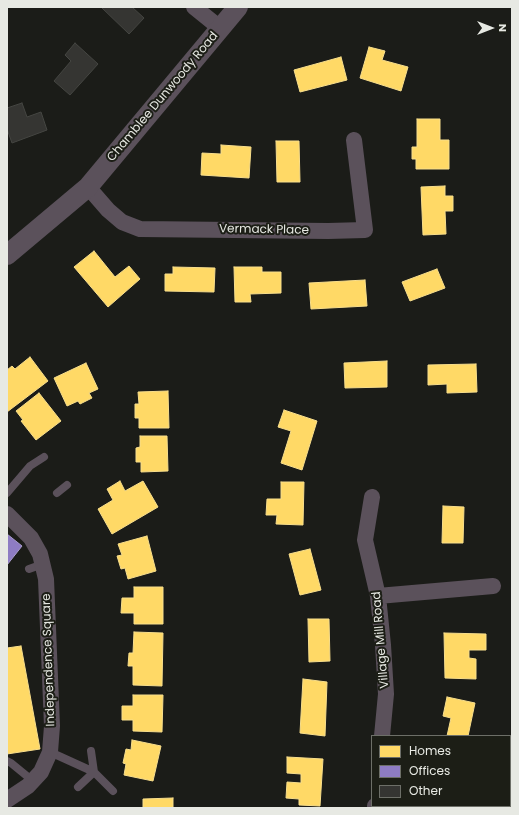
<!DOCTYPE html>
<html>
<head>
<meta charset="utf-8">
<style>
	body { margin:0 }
	#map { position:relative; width:519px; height:815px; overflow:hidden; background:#1b1c18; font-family:Poppins,sans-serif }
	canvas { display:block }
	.frame { position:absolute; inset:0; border:8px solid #e7e9e3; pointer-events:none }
	.legend { position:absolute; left:371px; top:735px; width:140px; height:72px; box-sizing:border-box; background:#1c1e16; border:1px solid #6d6f68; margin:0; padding:5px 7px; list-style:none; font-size:12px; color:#e7e9e3 }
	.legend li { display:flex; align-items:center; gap:8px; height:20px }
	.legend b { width:20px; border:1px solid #6d6f68 }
	.north { position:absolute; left:471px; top:8px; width:40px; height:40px; -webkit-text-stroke:3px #1c1e16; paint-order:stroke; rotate:90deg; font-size:11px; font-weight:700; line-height:16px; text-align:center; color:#e7e9e3 }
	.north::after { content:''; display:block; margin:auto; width:14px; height:18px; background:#e7e9e3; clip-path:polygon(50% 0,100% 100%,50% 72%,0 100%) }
</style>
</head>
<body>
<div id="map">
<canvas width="519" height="815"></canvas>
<div class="frame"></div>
<ul class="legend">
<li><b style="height:11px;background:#ffd966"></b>Homes</li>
<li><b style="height:11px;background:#8e7cc3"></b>Offices</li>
<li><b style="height:11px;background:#353532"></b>Other</li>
</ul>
<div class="north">N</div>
</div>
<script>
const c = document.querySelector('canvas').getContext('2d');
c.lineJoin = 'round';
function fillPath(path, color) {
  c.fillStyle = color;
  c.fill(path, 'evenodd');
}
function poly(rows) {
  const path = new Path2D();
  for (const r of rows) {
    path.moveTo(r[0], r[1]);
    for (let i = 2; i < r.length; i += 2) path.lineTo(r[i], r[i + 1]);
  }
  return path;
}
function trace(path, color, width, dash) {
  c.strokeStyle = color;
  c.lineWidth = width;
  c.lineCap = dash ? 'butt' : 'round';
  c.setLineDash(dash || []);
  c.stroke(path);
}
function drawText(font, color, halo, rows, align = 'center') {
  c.font = font + ' Poppins,sans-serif';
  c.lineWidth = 4;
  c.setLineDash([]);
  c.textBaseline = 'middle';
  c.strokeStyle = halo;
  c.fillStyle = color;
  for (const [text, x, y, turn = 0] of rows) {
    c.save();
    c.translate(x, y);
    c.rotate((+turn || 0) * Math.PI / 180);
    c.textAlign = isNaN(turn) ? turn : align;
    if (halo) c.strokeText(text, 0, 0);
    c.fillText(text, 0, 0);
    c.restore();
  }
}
const homes = poly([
	[369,47,385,51,382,60,408,67,401,91,360,78,369,47],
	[341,57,347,80,300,92,294,70,341,57],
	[417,119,440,119,440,140,449,140,449,169,416,169,416,159,412,159,412,147,417,147,417,119],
	[276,141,299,141,300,182,277,182,276,141],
	[221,145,251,147,249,178,201,175,202,153,221,154,221,145],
	[445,186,445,196,453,196,453,211,445,211,446,234,423,235,421,187,445,186],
	[94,251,115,277,129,266,140,279,108,307,74,267,94,251],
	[173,267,215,268,214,292,165,291,165,274,173,274,173,267],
	[234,267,262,267,262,272,281,272,281,293,250,294,251,302,235,302,234,267],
	[437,269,445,288,410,301,402,282,437,269],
	[365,280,367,306,311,309,309,283,365,280],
	[30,357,48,381,7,412,7,370,12,366,15,369,30,357],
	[387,361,387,387,345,388,344,363,387,361],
	[86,363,98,389,89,393,92,398,80,404,78,401,67,406,54,378,86,363],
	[476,364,477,392,447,393,447,384,428,385,428,365,476,364],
	[168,391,169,428,139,428,139,418,135,418,135,404,139,404,138,392,168,391],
	[39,393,61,421,36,440,21,421,23,420,16,411,39,393],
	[284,410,317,421,302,470,281,463,291,431,278,427,284,410],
	[140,436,167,436,168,471,141,472,141,462,136,462,136,448,140,447,140,436],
	[120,481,125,491,143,481,158,507,112,534,98,509,113,500,107,489,120,481],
	[281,482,304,482,303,525,276,524,277,515,266,515,267,499,281,499,281,482],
	[443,506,464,507,463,543,442,543,443,506],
	[147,536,156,571,128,579,125,568,121,569,117,556,122,555,118,544,147,536],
	[310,549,321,590,300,595,289,554,310,549],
	[134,587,163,587,163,624,134,624,134,613,121,613,122,598,134,598,134,587],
	[308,619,329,619,330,661,309,662,308,619],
	[134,632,163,633,162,686,133,685,133,666,128,666,129,653,133,653,134,632],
	[444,633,486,634,486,650,469,650,469,658,476,659,476,679,445,678,444,633],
	[21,646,40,749,7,754,7,648,21,646],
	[303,679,327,682,325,736,300,733,303,679],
	[133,695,163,695,162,732,133,731,133,720,122,720,122,706,133,706,133,695],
	[447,697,475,703,468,736,447,736,451,718,443,716,447,697],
	[132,740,161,746,153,781,124,775,126,764,123,763,126,749,131,750,132,740],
	[287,757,323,759,320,806,299,805,299,799,286,798,287,782,301,783,301,774,287,773,287,757],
	[173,798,173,808,143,808,143,799,173,798],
	[510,799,512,799,512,808,491,808,491,806,510,806,510,799],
	[427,806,437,806,437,808,427,808,427,806]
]);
fillPath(homes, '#ffd966');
trace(homes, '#f8de8c', 1);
const offices = poly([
	[7,534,22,546,7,565,7,534]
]);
fillPath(offices, '#8e7cc3');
trace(offices, '#a99dcd', 1);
const building = poly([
	[101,7,132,7,144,18,129,34,101,7],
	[75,43,98,64,70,95,54,81,71,61,65,55,75,43],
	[22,103,27,117,41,112,47,130,12,143,7,129,7,108,22,103]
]);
fillPath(building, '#353532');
trace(building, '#454642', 1);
trace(poly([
	[7,493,30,466,44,457],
	[57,493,67,485],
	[29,569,43,564],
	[91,751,94,772,113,791],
	[50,752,94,772,78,787],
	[7,761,11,763,33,781]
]), '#5b515b', 8);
trace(poly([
	[194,7,220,28],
	[88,187,108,210,122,222,140,229,328,231,365,230,354,140],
	[372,497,365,540,378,596,383,645,386,694,382,736],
	[7,514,31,538,40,554,46,579,52,726,50,752,41,772,28,786,7,800],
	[378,596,493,586],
	[375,808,375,806]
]), '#5b515b', 16);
trace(poly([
	[7,255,88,187,238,7]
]), '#5b515b', 20);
drawText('12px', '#e7e9e3', '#1c1e16', [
	["Chamblee Dunwoody Road",163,97,-50],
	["Vermack Place",264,230,1],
	["Village Mill Road",381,640,-95],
	["Independence Square",49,660,-92]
]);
</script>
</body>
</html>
